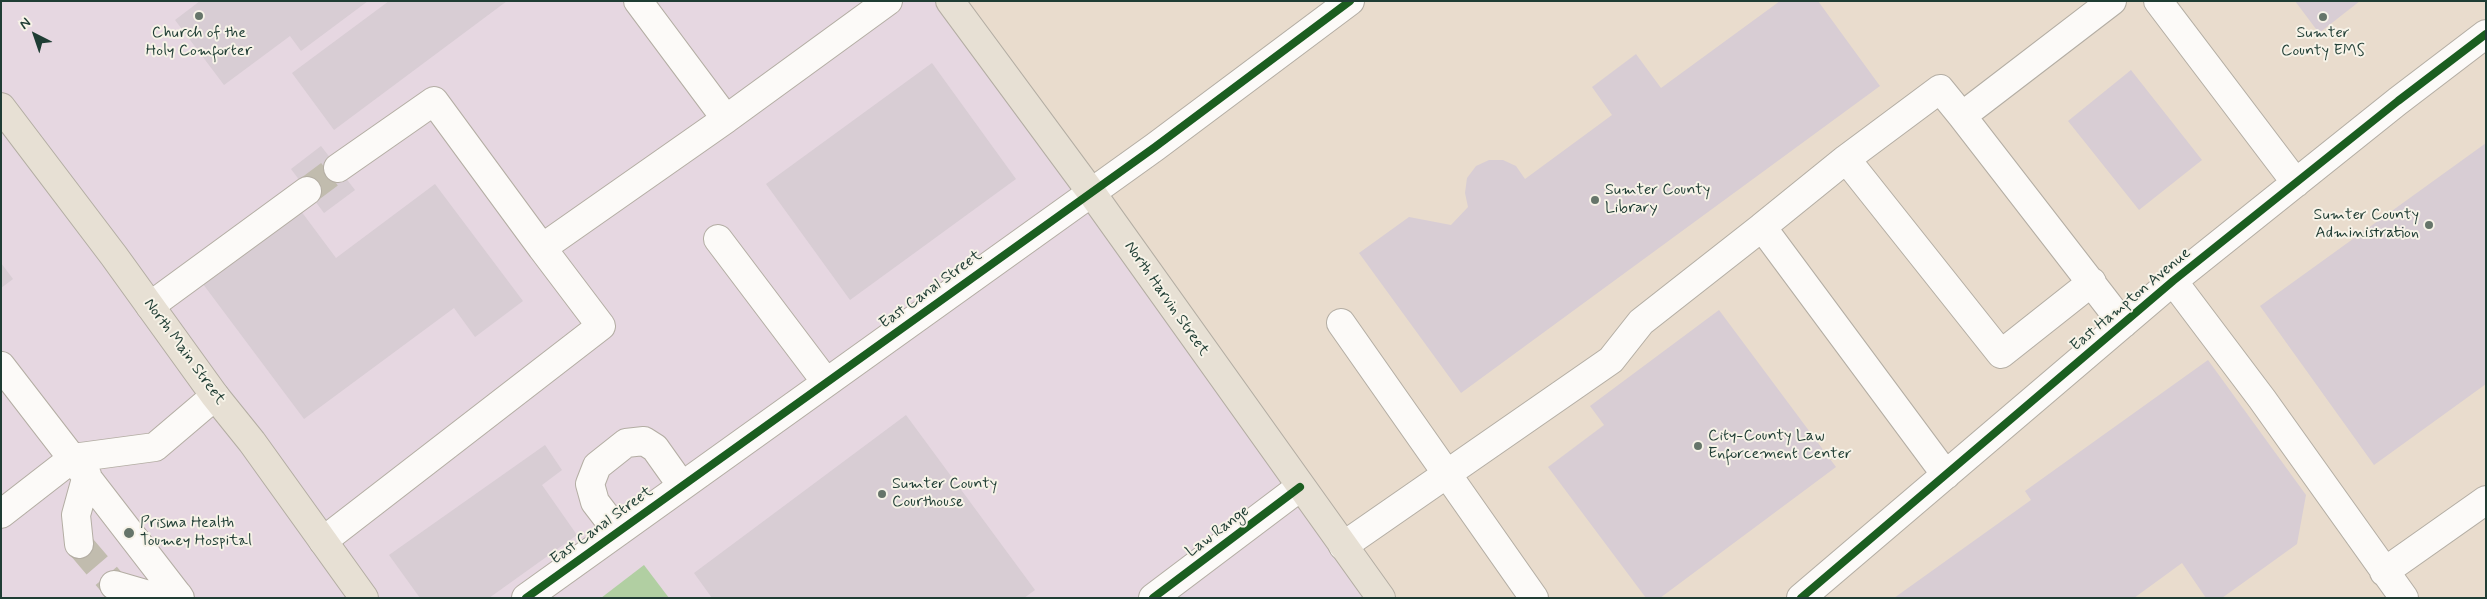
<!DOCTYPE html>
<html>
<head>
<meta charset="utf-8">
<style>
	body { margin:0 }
	#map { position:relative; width:2487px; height:599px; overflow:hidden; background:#e9dccd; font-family:Mynerve,sans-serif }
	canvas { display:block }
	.frame { position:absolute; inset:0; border:2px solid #1f3d34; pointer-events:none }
	.north { position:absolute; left:10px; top:10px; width:50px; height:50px; -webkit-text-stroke:4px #f7f3e8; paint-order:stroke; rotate:319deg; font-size:14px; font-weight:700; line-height:20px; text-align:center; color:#1f3d34 }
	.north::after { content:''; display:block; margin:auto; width:18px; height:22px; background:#1f3d34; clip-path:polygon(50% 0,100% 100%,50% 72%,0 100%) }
</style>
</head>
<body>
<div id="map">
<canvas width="2487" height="599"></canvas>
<div class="frame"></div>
<div class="north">N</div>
</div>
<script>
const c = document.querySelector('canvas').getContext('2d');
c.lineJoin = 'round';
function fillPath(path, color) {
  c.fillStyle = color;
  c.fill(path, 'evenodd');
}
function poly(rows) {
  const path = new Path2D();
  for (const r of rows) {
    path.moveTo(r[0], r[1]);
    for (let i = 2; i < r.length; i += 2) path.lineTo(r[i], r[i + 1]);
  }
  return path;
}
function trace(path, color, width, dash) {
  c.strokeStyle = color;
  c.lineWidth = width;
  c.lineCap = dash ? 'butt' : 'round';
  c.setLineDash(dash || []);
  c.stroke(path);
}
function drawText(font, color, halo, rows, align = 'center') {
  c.font = font + ' Mynerve,sans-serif';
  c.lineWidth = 4;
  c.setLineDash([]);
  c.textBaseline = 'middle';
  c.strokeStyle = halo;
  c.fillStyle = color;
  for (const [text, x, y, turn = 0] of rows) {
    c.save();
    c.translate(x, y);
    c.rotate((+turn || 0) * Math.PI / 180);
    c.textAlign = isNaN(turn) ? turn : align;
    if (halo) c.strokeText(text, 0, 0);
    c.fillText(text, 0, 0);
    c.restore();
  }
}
fillPath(poly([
	[1,1,941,1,1381,598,1,598]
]), '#e6d7e1');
fillPath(poly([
	[644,565,669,598,601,598]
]), '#b1cfa2');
fillPath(poly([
	[200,1,368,1,301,51,290,36,224,85,175,20],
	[389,1,507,1,334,130,292,73],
	[1780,1,1818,1,1880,86,1461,393,1359,253,1409,217,1451,225,1468,207,1465,193,1467,178,1476,166,1489,160,1503,160,1516,166,1525,179,1612,115,1592,87,1636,54,1661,88],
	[2295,1,2360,1,2319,33],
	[932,63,1016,179,850,300,766,184],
	[2131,70,2202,160,2139,210,2068,121],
	[2486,143,2486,384,2374,465,2260,306],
	[321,146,355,190,324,213,291,169],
	[435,184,523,301,475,337,454,308,304,419,200,280,298,207,336,258],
	[1,263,13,279,1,288],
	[1719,310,1836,467,1660,598,1646,598,1548,467,1604,425,1590,406],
	[2208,360,2306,495,2297,544,2222,598,2206,598,2182,563,2134,598,1894,598,2031,500,2025,491],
	[906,415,1035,590,1024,598,712,598,694,573],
	[545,445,562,470,542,485,577,535,489,598,420,598,389,555]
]), '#d8cdd4');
trace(poly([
	[307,191,338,168],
	[79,544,114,585]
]), '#c1bcae', 28, [28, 14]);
const minor = poly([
	[638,1,726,119,888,1],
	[2112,1,1962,116,2123,324],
	[2158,1,2296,183],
	[1962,116,1940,89,1846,159,2001,354,2092,282],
	[338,168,434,101,542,248],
	[1762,227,1846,159],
	[718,239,826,382],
	[2173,281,2262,399,2404,598],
	[150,306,307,191],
	[1341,323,1534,598],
	[1,366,180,598],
	[1,514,73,458,155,447,215,396],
	[618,532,595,502,590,484,597,466,626,443,644,441,655,448,682,486],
	[323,541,601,326,542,248,726,119],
	[79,544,76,515,87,475],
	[1343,546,1611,360,1641,322,1762,227,1946,475],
	[2384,572,2486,500],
	[114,585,145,594,178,595],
	[526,598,1155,147,1350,1],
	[1153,598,1300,487],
	[1801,598,2173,281,2398,101,2486,34]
]);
const major = poly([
	[950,1,1091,192,1381,598],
	[1,107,114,256,215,396,252,442,364,598]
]);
trace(minor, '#b3ada3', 30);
trace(major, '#b3ada3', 30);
trace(minor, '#fcfaf8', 28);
trace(major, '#e7e0d4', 28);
trace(poly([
	[526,598,1155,147,1350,1],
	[1153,598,1300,487],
	[1801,598,2173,281,2398,101,2486,34]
]), '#1b5e20', 8);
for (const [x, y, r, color] of [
	[199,16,5,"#66756a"],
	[2323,17,5,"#66756a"],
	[1595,200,5,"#66756a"],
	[2429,225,5,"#66756a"],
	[1698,446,5,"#66756a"],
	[882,494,5,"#66756a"],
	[129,533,6,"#66756a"]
]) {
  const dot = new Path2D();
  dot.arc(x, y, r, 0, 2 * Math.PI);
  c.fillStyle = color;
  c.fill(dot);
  trace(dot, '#f7f3e8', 2);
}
drawText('16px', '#1f3d34', '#f7f3e8', [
	["Church of the",199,34,"center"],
	["Holy Comforter",199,52,"center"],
	["Sumter",2323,34,"center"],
	["County EMS",2323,52,"center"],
	["Sumter County",1605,191],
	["Library",1605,209],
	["Sumter County",2419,216,"right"],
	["Administration",2419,234,"right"],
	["City-County Law",1708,437],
	["Enforcement Center",1708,455],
	["Sumter County",892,485],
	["Courthouse",892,503],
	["Prisma Health",140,524],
	["Toumey Hospital",140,542]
], 'left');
drawText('16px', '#1f3d34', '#f7f3e8', [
	["East Canal Street",931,290,-36],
	["North Harvin Street",1166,299,55],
	["East Hampton Avenue",2131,300,-40],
	["North Main Street",184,352,54],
	["East Canal Street",602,526,-36],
	["Law Range",1218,532,-37]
]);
</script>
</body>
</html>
